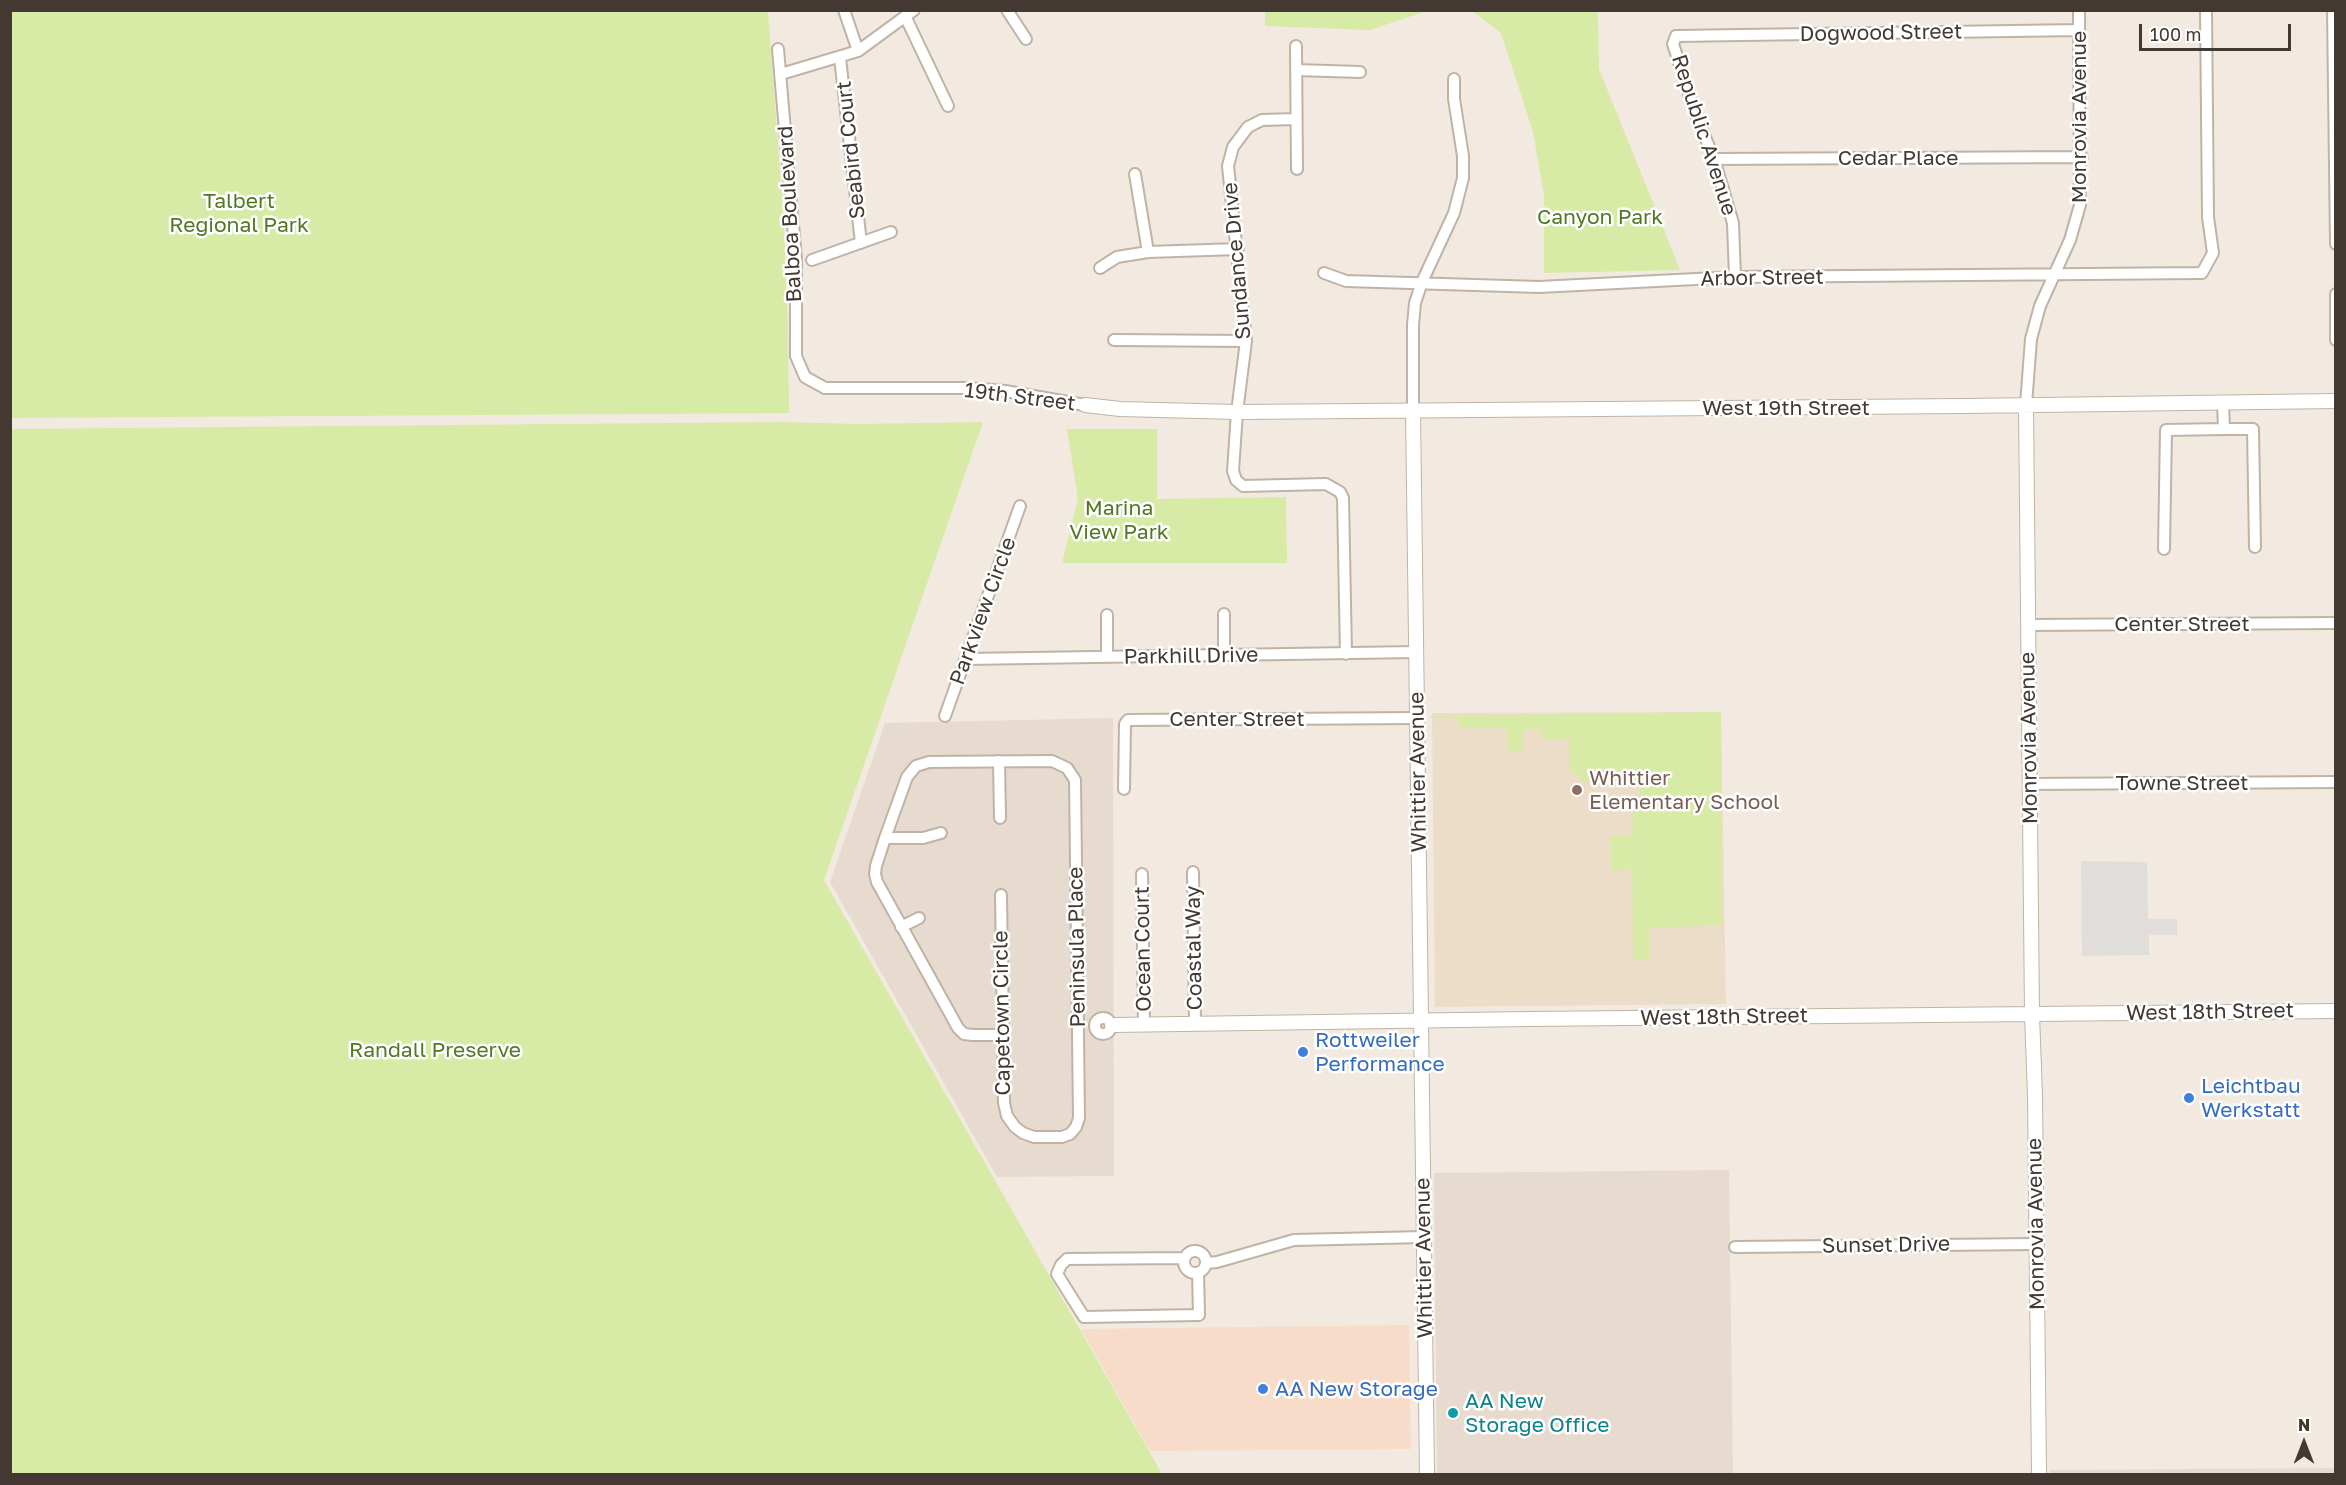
<!DOCTYPE html>
<html>
<head>
<meta charset="utf-8">
<style>
	body { margin:0 }
	#map { position:relative; width:2346px; height:1485px; overflow:hidden; background:#f2eae1; font-family:"Golos Text",sans-serif }
	canvas { display:block }
	.frame { position:absolute; inset:0; border:12px solid #433932; pointer-events:none }
	.north { position:absolute; left:2274px; top:1413px; width:60px; height:60px; -webkit-text-stroke:4px #fff; paint-order:stroke; rotate:0deg; font-size:16px; font-weight:700; line-height:24px; text-align:center; color:#433932 }
	.north::after { content:''; display:block; margin:auto; width:21px; height:27px; background:#433932; clip-path:polygon(50% 0,100% 100%,50% 72%,0 100%) }
	.scale { position:absolute; left:2139px; top:24px; width:152px; height:27px; box-sizing:border-box; border:3px solid #433932; border-top:0; padding-left:8px; font-size:18px; line-height:21px; white-space:nowrap; color:#433932; -webkit-text-stroke:4px #fff; paint-order:stroke }
</style>
</head>
<body>
<div id="map">
<canvas width="2346" height="1485"></canvas>
<div class="frame"></div>
<div class="north">N</div>
<div class="scale">100 m</div>
</div>
<script>
const c = document.querySelector('canvas').getContext('2d');
c.lineJoin = 'round';
function fillPath(path, color) {
  c.fillStyle = color;
  c.fill(path, 'evenodd');
}
function poly(rows) {
  const path = new Path2D();
  for (const r of rows) {
    if (r.length === 3) {
      path.moveTo(r[0] + r[2], r[1]);
      path.arc(r[0], r[1], r[2], 0, 2 * Math.PI);
      continue;
    }
    path.moveTo(r[0], r[1]);
    for (let i = 2; i < r.length; i += 2) path.lineTo(r[i], r[i + 1]);
  }
  return path;
}
function trace(path, color, width, dash) {
  c.strokeStyle = color;
  c.lineWidth = width;
  c.lineCap = dash ? 'butt' : 'round';
  c.setLineDash(dash || []);
  c.stroke(path);
}
function drawText(font, color, halo, rows, align = 'center') {
  c.font = font + ' "Golos Text",sans-serif';
  c.lineWidth = 5;
  c.setLineDash([]);
  c.textBaseline = 'middle';
  c.strokeStyle = halo;
  c.fillStyle = color;
  for (const [text, x, y, turn = 0] of rows) {
    c.save();
    c.translate(x, y);
    c.rotate((+turn || 0) * Math.PI / 180);
    c.textAlign = isNaN(turn) ? turn : align;
    if (halo) c.strokeText(text, 0, 0);
    c.fillText(text, 0, 0);
    c.restore();
  }
}
fillPath(poly([
	[1113,718,1114,1176,997,1177,830,882,885,723],
	[1729,1170,1733,1474,1437,1474,1434,1173]
]), '#e6dbce');
fillPath(poly([
	[1409,1325,1411,1449,1150,1451,1081,1329]
]), '#f7dcc9');
fillPath(poly([
	[2335,1468,2335,1474,2050,1474,2050,1470]
]), '#e3dbd6');
fillPath(poly([
	[1721,712,1726,1004,1435,1007,1432,713]
]), '#ecddc9');
fillPath(poly([
	[10,11,768,11,783,209,788,324,789,413,11,418],
	[1265,11,1265,10,1427,11,1370,30,1265,26],
	[1472,11,1598,11,1599,69,1680,270,1544,273,1544,195,1533,132,1501,33],
	[781,422,857,424,983,422,824,880,1162,1474,11,1474,11,429],
	[1067,429,1157,429,1157,499,1286,497,1287,563,1062,563,1078,499],
	[1721,712,1722,925,1649,928,1649,960,1633,960,1632,842,1633,805,1641,804,1638,768,1637,782,1579,782,1580,774,1570,774,1569,739,1543,739,1540,730,1523,729,1522,753,1508,749,1507,732,1504,728,1459,728,1458,721,1454,718,1431,718,1431,716],
	[1610,836,1631,836,1631,870,1611,871]
]), '#d7eaa6');
fillPath(poly([
	[2081,861,2147,862,2148,919,2177,919,2177,935,2149,935,2149,955,2082,956]
]), '#e1ddda');
const minor = poly([
	[844,10,858,51],
	[1007,10,1026,39],
	[2333,10,2336,244],
	[906,18,948,106],
	[1296,46,1297,169],
	[778,49,796,259,796,356,805,377,825,388,968,388,1005,391,1085,405],
	[840,58,861,243],
	[1296,70,1360,72],
	[781,74,858,51,914,10],
	[1296,119,1262,120,1248,127,1233,147,1228,166,1246,341,1237,412,1233,471,1236,480,1243,486,1326,484,1340,492,1343,498,1346,654],
	[1714,159,2082,157],
	[1135,174,1148,252],
	[812,260,891,232],
	[1100,268,1117,257,1148,252,1238,249],
	[1324,273,1346,281,1539,287,1735,277,2202,273,2213,253,2208,217,2206,10],
	[1735,277,1733,223,1714,159,1695,112,1673,44,1676,36,2079,30],
	[2336,294,2336,340],
	[1114,340,1246,341],
	[2223,403,2224,429],
	[2026,405,2031,339,2040,306,2070,240,2080,205,2079,10],
	[1413,410,1413,325,1415,303,1422,282,1454,213,1463,178,1463,156,1454,99,1454,79],
	[2164,549,2166,430,2224,429,2253,429,2255,547],
	[1224,614,1224,655],
	[1107,615,1107,657],
	[2028,625,2336,623],
	[966,659,1416,652],
	[945,716,1020,506],
	[999,761,1000,818],
	[2029,784,2336,782],
	[1124,789,1125,724,1128,720,1417,718],
	[885,838,923,838,941,833],
	[1193,872,1195,1024],
	[1142,874,1144,1025],
	[1001,895,1004,1103,1007,1116,1015,1127,1023,1133,1034,1137,1062,1137,1070,1134,1076,1127,1079,1118,1075,780,1067,768,1052,761,929,762,916,766,907,777,885,838,876,866,875,874,877,882,958,1028,964,1034,973,1035,1002,1035],
	[901,927,919,918],
	[1103,1026,8],
	[1735,1247,2036,1244],
	[1195,1262,11],
	[1184,1258,1067,1259,1061,1265,1057,1274,1084,1317,1199,1315,1198,1273],
	[1206,1263,1217,1262,1294,1240,1424,1237]
]);
const tertiary = poly([
	[1085,405,1120,409,1237,412,1964,406,2336,401],
	[2026,405,2032,1014,2035,1095,2039,1474],
	[1413,410,1427,1474],
	[1112,1025,1529,1019,2336,1011]
]);
trace(minor, '#c0b3a6', 14);
trace(tertiary, '#c0b3a6', 16);
trace(minor, '#fff', 10);
trace(tertiary, '#fff', 14);
for (const [x, y, r, color] of [
	[1577,790,6,"#8d6e63"],
	[1303,1052,6,"#3f7fe0"],
	[2189,1098,6,"#3f7fe0"],
	[1263,1389,6,"#3f7fe0"],
	[1453,1413,6,"#0f9aa8"]
]) {
  const dot = new Path2D();
  dot.arc(x, y, r, 0, 2 * Math.PI);
  c.fillStyle = color;
  c.fill(dot);
  trace(dot, '#fff', 2);
}
drawText('21px', '#433932', '#fff', [
	["Dogwood Street",1881,33,-1],
	["Monrovia Avenue",2079,117,-90],
	["Republic Avenue",1704,135,72],
	["Seabird Court",851,150,-96],
	["Cedar Place",1898,158],
	["Balboa Boulevard",790,214,-93],
	["Sundance Drive",1237,261,-95],
	["Arbor Street",1762,278,-1],
	["19th Street",1020,397,7],
	["West 19th Street",1786,408],
	["Parkview Circle",983,611,-70],
	["Center Street",2182,624],
	["Parkhill Drive",1191,656,-1],
	["Center Street",1237,719],
	["Monrovia Avenue",2029,738,-91],
	["Whittier Avenue",1418,772,-91],
	["Towne Street",2182,783],
	["Peninsula Place",1077,947,-91],
	["Coastal Way",1194,948,-91],
	["Ocean Court",1143,949,-91],
	["West 18th Street",2210,1012,-1],
	["Capetown Circle",1002,1013,-91],
	["West 18th Street",1724,1017,-1],
	["Monrovia Avenue",2036,1224,-91],
	["Sunset Drive",1886,1245,-1],
	["Whittier Avenue",1424,1258,-91]
]);
drawText('21px', '#517822', '#fff', [
	["Talbert",239,201],
	["Regional Park",239,225],
	["Canyon Park",1600,217],
	["Marina",1119,508],
	["View Park",1119,532],
	["Randall Preserve",435,1050]
]);
drawText('21px', '#785e54', '#fff', [
	["Whittier",1589,778],
	["Elementary School",1589,802]
], 'left');
drawText('21px', '#366cbe', '#fff', [
	["Rottweiler",1315,1040],
	["Performance",1315,1064],
	["Leichtbau",2201,1086],
	["Werkstatt",2201,1110],
	["AA New Storage",1275,1389]
], 'left');
drawText('21px', '#0d838f', '#fff', [
	["AA New",1465,1401],
	["Storage Office",1465,1425]
], 'left');
</script>
</body>
</html>
